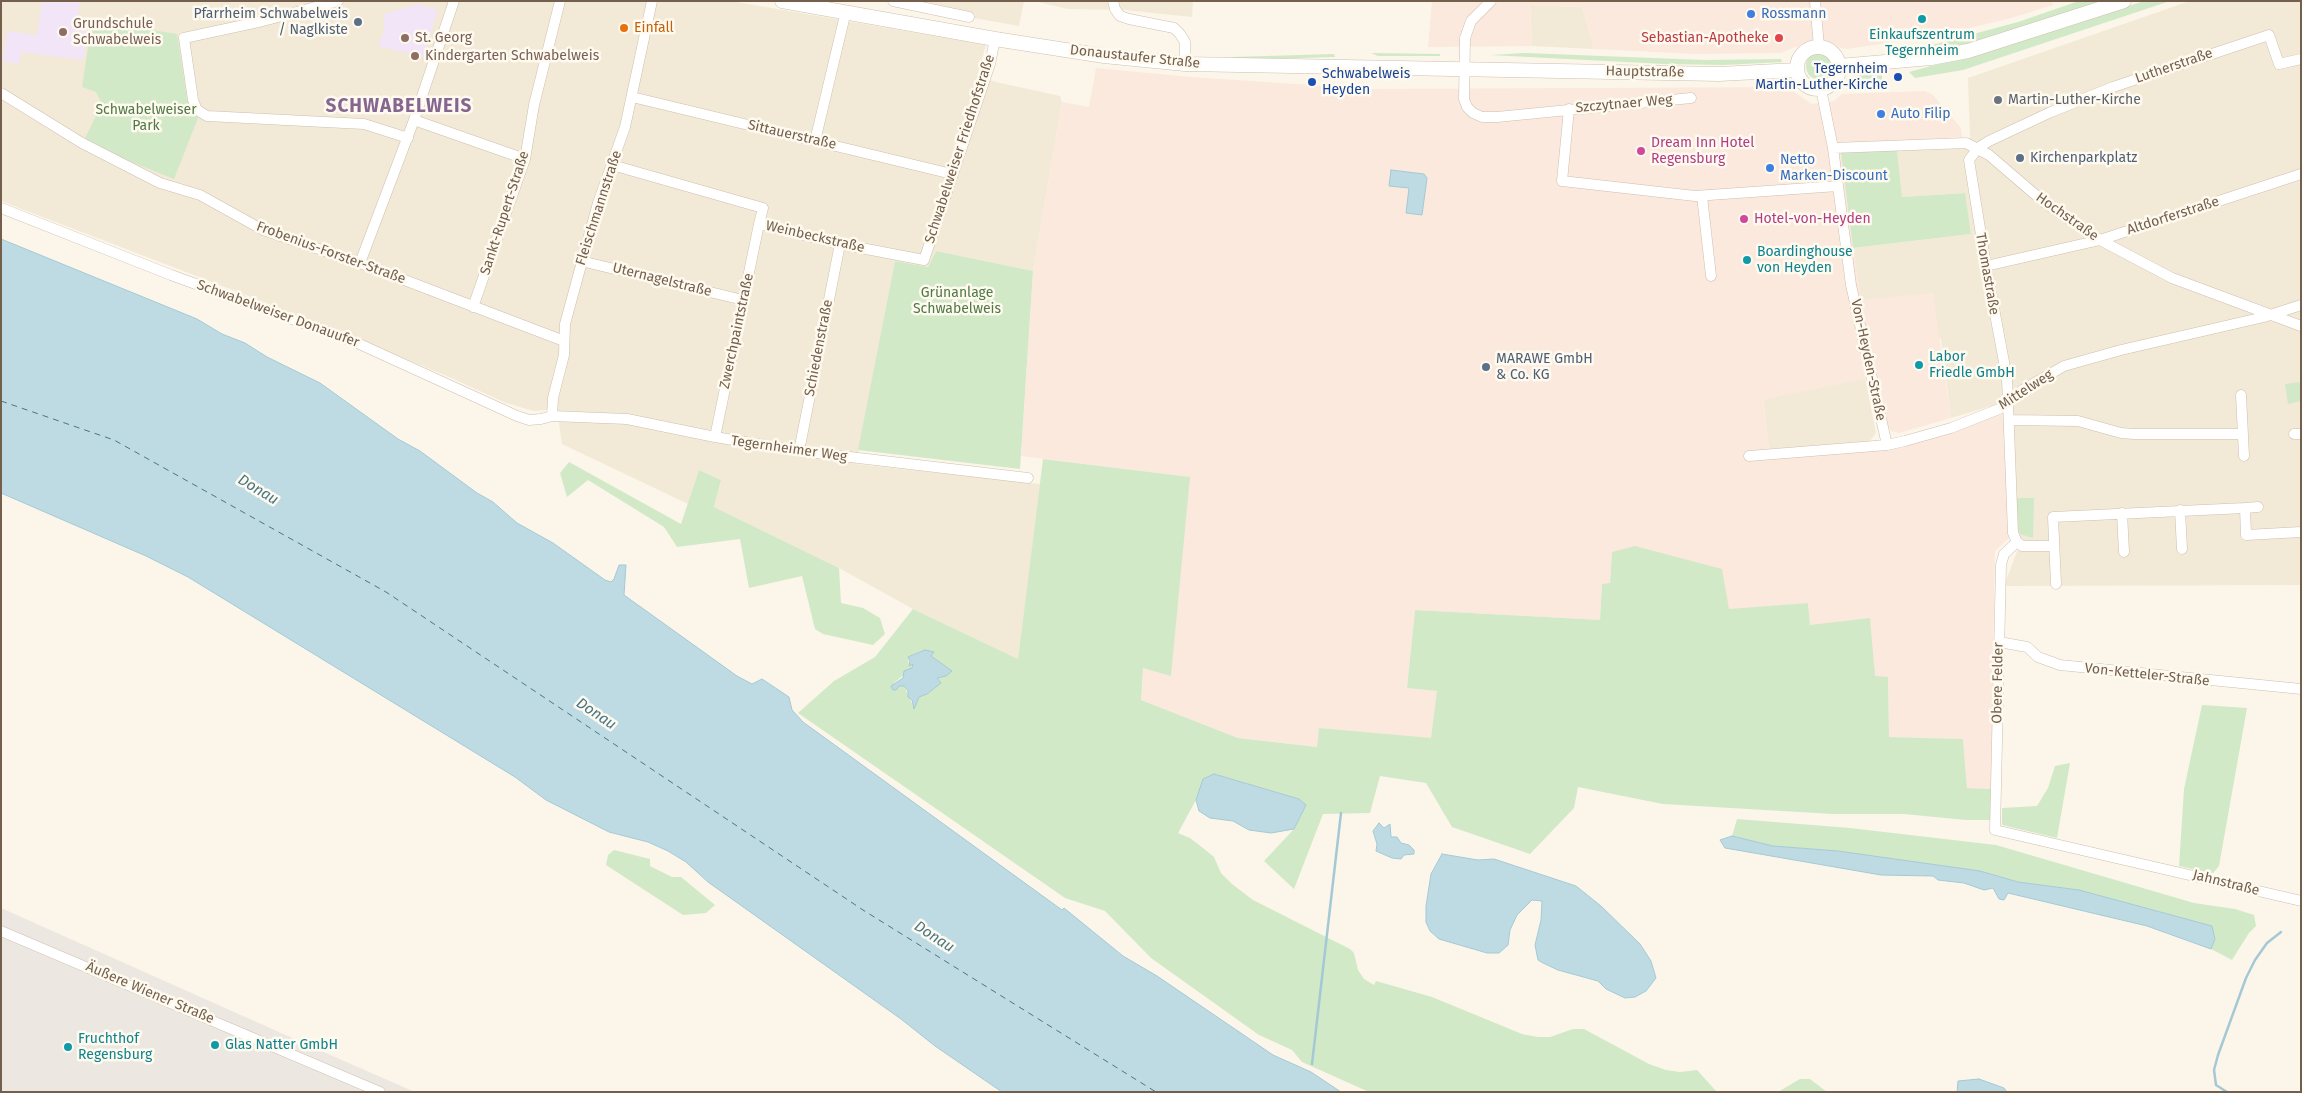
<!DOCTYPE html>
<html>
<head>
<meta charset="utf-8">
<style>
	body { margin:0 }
	#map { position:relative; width:2302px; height:1093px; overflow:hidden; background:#fbf6e9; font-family:"Fira Sans",sans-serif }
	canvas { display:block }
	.frame { position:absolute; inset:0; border:2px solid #745f4d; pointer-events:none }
</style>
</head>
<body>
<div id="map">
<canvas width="2302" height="1093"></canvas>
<div class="frame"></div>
</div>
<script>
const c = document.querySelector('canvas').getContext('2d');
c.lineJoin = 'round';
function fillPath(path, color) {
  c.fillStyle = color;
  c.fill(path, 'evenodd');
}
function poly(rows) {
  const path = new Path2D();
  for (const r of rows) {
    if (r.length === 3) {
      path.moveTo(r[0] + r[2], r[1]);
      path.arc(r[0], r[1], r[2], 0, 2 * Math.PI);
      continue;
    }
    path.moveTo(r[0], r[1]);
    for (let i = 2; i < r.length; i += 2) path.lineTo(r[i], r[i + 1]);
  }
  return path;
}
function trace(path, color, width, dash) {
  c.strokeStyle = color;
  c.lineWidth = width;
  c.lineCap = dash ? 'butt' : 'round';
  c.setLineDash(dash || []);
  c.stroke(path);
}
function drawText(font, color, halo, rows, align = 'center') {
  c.font = font + ' "Fira Sans",sans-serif';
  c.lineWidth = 5;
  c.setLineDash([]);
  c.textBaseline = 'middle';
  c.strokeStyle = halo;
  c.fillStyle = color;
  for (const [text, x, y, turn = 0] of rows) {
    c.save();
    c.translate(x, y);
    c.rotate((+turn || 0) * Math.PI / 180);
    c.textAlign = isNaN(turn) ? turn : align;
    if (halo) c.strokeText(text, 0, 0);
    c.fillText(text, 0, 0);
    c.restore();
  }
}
fillPath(poly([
	[1,1,731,1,986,45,977,76,996,82,1060,96,1062,102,1033,271,936,251,928,267,895,261,856,464,1040,484,1018,659,913,609,839,568,714,507,721,480,699,470,688,504,562,444,557,409,534,411,506,403,447,376,303,317,1,201],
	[923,1,1024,1,1019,26,974,18,975,14],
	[1034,1,1193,1,1192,17,1125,10,1068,9],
	[2190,1,2301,1,2301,585,2004,586,2018,549,2005,405,1991,406,1951,418,1941,339,1861,300,1853,248,1971,234,1964,193,1902,197,1897,149,1960,147,1970,137,1968,78],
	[1530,5,1582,7,1594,49,1532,46],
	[1865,378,1876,433,1869,442,1769,449,1763,399]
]), '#f3e9d7');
fillPath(poly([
	[1432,1,2052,1,2053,5,2011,18,1941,35,1847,49,1818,43,1795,47,1781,53,1695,54,1594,49,1582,7,1530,5,1532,46,1428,47],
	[1096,68,1191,77,1372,89,1787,87,1812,104,1834,101,1842,94,1924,91,1932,94,1961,128,1962,137,1840,144,1861,300,1933,293,1951,418,1899,433,1891,431,1887,424,1875,376,1763,400,1770,458,1884,450,2005,411,2010,537,1995,551,1991,789,1967,788,1963,739,1889,737,1888,677,1875,677,1810,625,1808,603,1729,610,1612,552,1610,584,1602,584,1600,620,1415,610,1407,688,1438,691,1431,739,1319,728,1318,747,1238,738,1141,700,1143,668,1171,675,1189,477,1021,456,1033,271,1062,102,1089,107]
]), '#fbe9dd');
fillPath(poly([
	[1,908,344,1061,415,1092,1,1092]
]), '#ece8e1');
fillPath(poly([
	[42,1,80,1,76,29,88,31,83,60,21,52,19,64,2,61,7,31,37,35],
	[418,4,438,10,423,57,378,46,384,31,384,14]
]), '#f3e5f8');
fillPath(poly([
	[2079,1,2103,1,1967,44,1927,52,1909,51,1912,47,1936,44,2018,22],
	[2170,1,1963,70,1915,78,1909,72,2008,45,2141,2],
	[92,21,177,34,187,99,191,108,198,118,174,179,124,159,85,138,102,104,96,92,82,87],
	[1820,66,14],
	[1371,53,1440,54,1440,56,1378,56],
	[1525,53,1705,60,1781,59,1782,62,1724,65,1664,64,1490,55],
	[1334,54,1335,57,1266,59,1232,59,1232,57],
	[1863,73,1882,75,1882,82,1860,81,1856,74],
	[1897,149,1902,197,1965,193,1971,234,1853,248,1841,153],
	[936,251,1033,271,1020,469,858,450,895,261,928,267],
	[2301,382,2301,401,2288,404,2285,384],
	[1043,459,1190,477,1171,676,1143,668,1141,700,1238,738,1317,747,1319,728,1431,738,1437,691,1407,688,1415,610,1600,620,1602,584,1610,583,1612,552,1635,546,1722,569,1729,609,1808,603,1810,625,1870,618,1875,676,1888,677,1889,737,1963,739,1967,788,1991,789,1991,820,1966,820,1904,814,1833,814,1663,804,1578,787,1574,808,1530,854,1452,827,1426,783,1380,776,1370,813,1323,814,1294,889,1264,861,1294,829,1306,805,1299,799,1214,774,1203,779,1196,800,1178,833,1190,838,1203,848,1214,857,1221,873,1232,884,1253,900,1350,949,1354,953,1358,970,1364,979,1374,985,1376,981,1432,997,1522,1034,1538,1037,1550,1037,1573,1029,1584,1029,1649,1064,1666,1070,1680,1072,1697,1070,1717,1092,1369,1092,1302,1062,1292,1050,1259,1035,1151,958,1105,911,1065,898,798,713,834,681,875,657,913,609,1018,659],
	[925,650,933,653,931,656,952,671,946,676,937,678,941,683,927,694,919,697,914,708,904,686,894,683,912,668,913,664,909,666,908,657],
	[569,462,681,524,699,470,721,480,714,507,839,568,841,603,863,608,880,618,885,634,873,645,823,634,815,629,802,576,749,588,740,539,677,547,664,527,588,480,567,497,560,473],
	[2015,498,2034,498,2033,538,2020,534,2017,526],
	[2202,705,2247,708,2219,866,2213,873,2209,873,2179,866,2184,789],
	[2070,763,2057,838,2002,825,2002,808,2037,806,2048,788,2055,766],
	[1737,819,1850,828,1996,845,2194,903,2235,909,2254,915,2256,926,2249,933,2232,960,2211,949,2215,939,2212,926,2079,890,2018,882,1980,871,1838,851,1773,846,1732,836],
	[614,850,650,859,650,866,672,877,681,877,715,905,706,913,683,915,606,865,608,855],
	[1800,1079,1810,1079,1827,1092,1778,1092]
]), '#d2e9c7');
const water = poly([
	[1391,170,1424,174,1427,178,1422,215,1406,213,1409,188,1389,186,1391,170],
	[1,239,197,319,222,334,245,343,267,357,320,383,398,439,420,451,477,493,493,502,517,523,553,543,605,580,611,582,614,579,619,565,626,565,624,595,737,676,752,684,762,679,789,697,792,710,803,722,1062,910,1064,908,1123,956,1157,976,1273,1055,1311,1072,1341,1092,1002,1092,935,1046,901,1019,708,882,686,862,668,851,648,842,609,832,546,800,515,777,188,577,146,556,1,493,1,239],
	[925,650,934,652,931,656,952,671,946,676,937,678,941,683,927,694,919,697,914,709,912,700,908,697,908,691,904,686,899,686,896,690,893,690,891,686,903,678,904,671,912,668,913,664,909,666,910,661,908,657,925,650],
	[1214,774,1299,799,1306,805,1294,829,1271,833,1249,830,1233,821,1210,818,1199,811,1196,800,1203,779,1214,774],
	[1379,823,1384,828,1390,824,1391,837,1397,837,1401,843,1409,845,1414,850,1414,854,1404,855,1401,859,1392,858,1376,851,1377,844,1373,831,1379,823],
	[1732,836,1773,846,1838,851,1980,871,2018,882,2079,890,2212,926,2215,939,2211,949,2147,926,2008,893,2004,900,1999,899,1993,888,1984,890,1964,883,1938,880,1933,876,1881,875,1725,848,1720,840,1732,836],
	[1442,854,1478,860,1494,859,1576,886,1601,906,1640,944,1651,961,1656,978,1646,991,1635,997,1625,998,1606,989,1598,981,1558,970,1543,963,1538,960,1535,945,1541,920,1542,901,1532,900,1517,915,1510,930,1508,945,1499,953,1487,953,1439,939,1430,931,1426,922,1426,906,1431,874,1442,854],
	[1979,1079,2004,1088,2007,1092,1957,1092,1958,1081,1979,1079]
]);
fillPath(water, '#bedbe4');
trace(water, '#a4c9d5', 1);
trace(poly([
	[1312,1064,1341,813],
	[2227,1092,2216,1085,2214,1070,2218,1055,2246,978,2255,960,2267,943,2281,932]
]), '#a4c9d5', 2.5);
trace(poly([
	[1,401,114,440,386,592,863,910,1156,1092]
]), '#487686', 1, [6, 5]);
const street = poly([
	[338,1,263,21,184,38,193,100,197,110,207,116,364,124,408,138],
	[893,1,969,17],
	[1113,1,1115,9,1120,16,1129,19,1174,28,1180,34,1185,42,1185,64],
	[1491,1,1471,21,1465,38,1464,99,1467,107,1473,113,1482,117,1497,117,1691,98],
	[1815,1,1819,47],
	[1821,89,1833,148,1851,285,1887,445],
	[1,93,82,143,160,183,200,195,263,230,360,263,564,341],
	[632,97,952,174],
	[1569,109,1562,181,1695,196,1838,186],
	[414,120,525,159],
	[815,141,846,11],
	[1833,148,1966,143,1989,155,2045,203,2100,240,2172,278,2301,326],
	[612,165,763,208,759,224,840,244,924,260,990,64,995,39],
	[1702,196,1711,276],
	[1,208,171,275,355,342,517,416,529,420,541,419,552,416,627,419,715,437,799,451,1028,478],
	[581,261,743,300],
	[360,263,414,120,454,1],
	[1986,266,2100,240,2301,174],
	[473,307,525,159,534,105,560,1],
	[2241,395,2244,456],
	[552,416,553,398,564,355,565,324,598,203,625,127,652,1],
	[2010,420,2078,421,2121,433,2134,434,2243,434],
	[2294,434,2301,434],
	[715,437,759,224],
	[799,451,840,244],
	[1749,456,1887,445,1905,441,1951,428,1999,409,2024,389,2064,366,2121,350,2264,317,2301,305],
	[2245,508,2258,507],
	[2180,510,2182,549],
	[2122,513,2124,552],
	[2017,542,2004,554,2001,565,1995,830,2301,901],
	[2054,546,2022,546,2017,542,2013,533,2007,378,1986,266,1969,160,1978,148,1989,141,2051,112,2113,87,2269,35,2279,64,2301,59],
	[2056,584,2053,517,2245,508,2246,535,2301,532],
	[1999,642,2027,647,2038,657,2060,665,2301,689],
	[1,931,380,1092]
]);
const secondary = poly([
	[782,1,995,39,1104,56,1185,64,1719,74,1797,70],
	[1818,68,21],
	[1839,66,1931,58,1968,51,2124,1]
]);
trace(street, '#cdbfaf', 11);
trace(secondary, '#cfc0ac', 15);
trace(street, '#fff', 10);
trace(secondary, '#fff', 14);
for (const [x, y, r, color] of [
	[1751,14,5,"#3f7fe0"],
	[1922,19,5,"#0f9aa8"],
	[358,22,5,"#5c6f8a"],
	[624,28,5,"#e8710a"],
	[63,32,5,"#8d6e63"],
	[405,38,5,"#8d6e63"],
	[1779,38,5,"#e0444e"],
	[415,56,5,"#8d6e63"],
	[1898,77,5,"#1a4fb4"],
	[1312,82,5,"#1a4fb4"],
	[1998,100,5,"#6b7280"],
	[1881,114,5,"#3f7fe0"],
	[1641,151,5,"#d1479c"],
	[2020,158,5,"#5c6f8a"],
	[1770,168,5,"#3f7fe0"],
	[1744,219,5,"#d1479c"],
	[1747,260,5,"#0f9aa8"],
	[1919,365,5,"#0f9aa8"],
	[1486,367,5,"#5c6f8a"],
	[215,1045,5,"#0f9aa8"],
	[68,1047,5,"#0f9aa8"]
]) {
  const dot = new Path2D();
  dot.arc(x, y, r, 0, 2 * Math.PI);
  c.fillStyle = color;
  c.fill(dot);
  trace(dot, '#fefaef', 2);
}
drawText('14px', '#4e5e75', '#fefaef', [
	["Pfarrheim Schwabelweis",348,14,"right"],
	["/ Naglkiste",348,30,"right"],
	["Kirchenparkplatz",2030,158],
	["MARAWE GmbH",1496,359],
	["& Co. KG",1496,375]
], 'left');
drawText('14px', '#366cbe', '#fefaef', [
	["Rossmann",1761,14],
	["Auto Filip",1891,114],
	["Netto",1780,160],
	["Marken-Discount",1780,176]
], 'left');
drawText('14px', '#785e54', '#fefaef', [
	["Grundschule",73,24],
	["Schwabelweis",73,40],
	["St. Georg",415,38],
	["Kindergarten Schwabelweis",425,56]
], 'left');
drawText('14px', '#c56008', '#fefaef', [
	["Einfall",634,28]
], 'left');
drawText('14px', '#0d838f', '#fefaef', [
	["Einkaufszentrum",1922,35,"center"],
	["Tegernheim",1922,51,"center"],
	["Boardinghouse",1757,252],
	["von Heyden",1757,268],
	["Labor",1929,357],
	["Friedle GmbH",1929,373],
	["Fruchthof",78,1039],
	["Regensburg",78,1055],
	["Glas Natter GmbH",225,1045]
], 'left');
drawText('14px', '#be3a42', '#fefaef', [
	["Sebastian-Apotheke",1769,38]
], 'right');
drawText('14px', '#745f4d', '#fefaef', [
	["Donaustaufer Straße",1135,57,6],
	["Lutherstraße",2174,66,-19],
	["Hauptstraße",1645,72,1],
	["Szczytnaer Weg",1624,104,-5],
	["Sittauerstraße",792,135,13],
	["Schwabelweiser Friedhofstraße",960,149,-72],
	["Fleischmannstraße",599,208,-72],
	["Sankt-Rupert-Straße",505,213,-72],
	["Altdorferstraße",2173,216,-18],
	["Hochstraße",2067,217,35],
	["Weinbeckstraße",815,237,13],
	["Frobenius-Forster-Straße",331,253,20],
	["Thomastraße",1987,274,80],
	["Uternagelstraße",662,280,14],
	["Schwabelweiser Donauufer",278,314,20],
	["Zwerchpaintstraße",737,331,-78],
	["Schiedenstraße",819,348,-79],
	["Von-Heyden-Straße",1868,360,78],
	["Mittelweg",2026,390,-33],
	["Tegernheimer Weg",789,449,8],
	["Von-Ketteler-Straße",2147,675,6],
	["Obere Felder",1998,683,-89],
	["Jahnstraße",2226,883,14],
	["Äußere Wiener Straße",150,993,23]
]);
drawText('14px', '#164399', '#fefaef', [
	["Tegernheim",1888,69],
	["Martin-Luther-Kirche",1888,85],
	["Schwabelweis",1322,74,"left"],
	["Heyden",1322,90,"left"]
], 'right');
drawText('14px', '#5b616d', '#fefaef', [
	["Martin-Luther-Kirche",2008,100]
], 'left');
drawText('14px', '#507946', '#fefaef', [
	["Schwabelweiser",146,110],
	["Park",146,126],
	["Grünanlage",957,293],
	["Schwabelweis",957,309]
]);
drawText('14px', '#b23c85', '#fefaef', [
	["Dream Inn Hotel",1651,143],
	["Regensburg",1651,159],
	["Hotel-von-Heyden",1754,219]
], 'left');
drawText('italic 15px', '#487686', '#fefaef', [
	["Donau",258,490,31],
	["Donau",596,714,34],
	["Donau",934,937,33]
]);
c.letterSpacing = '1px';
drawText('bold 19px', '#866690', '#fefaef', [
	["SCHWABELWEIS",399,107]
]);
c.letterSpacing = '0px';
</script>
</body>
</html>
